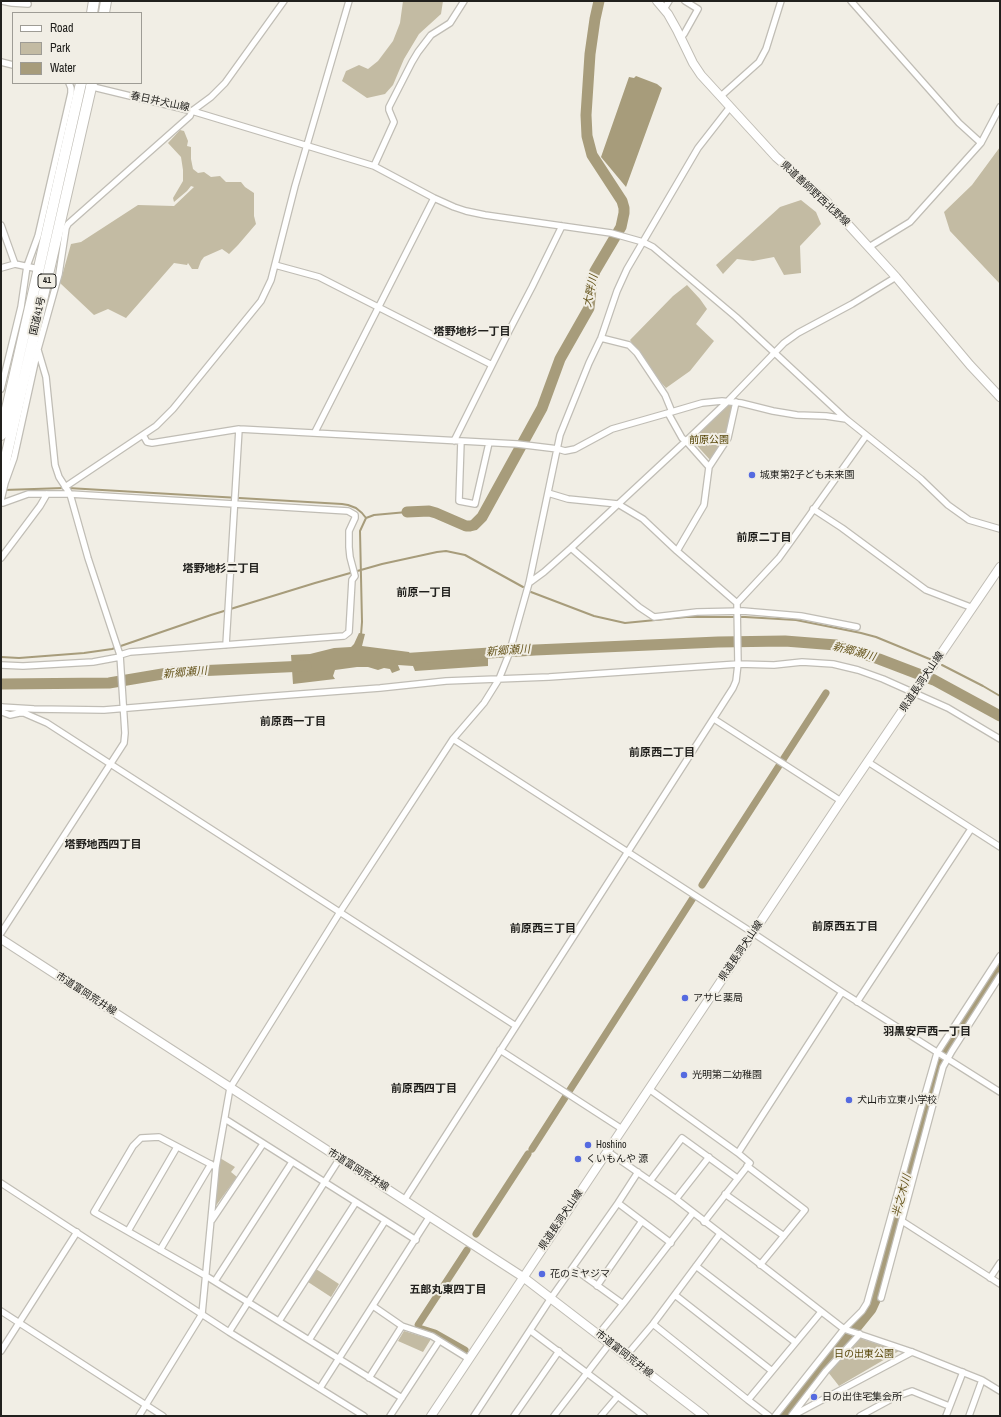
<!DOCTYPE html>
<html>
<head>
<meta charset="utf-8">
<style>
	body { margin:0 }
	#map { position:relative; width:1001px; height:1417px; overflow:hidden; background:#f1eee5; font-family:"Archivo Narrow",sans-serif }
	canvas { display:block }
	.frame { position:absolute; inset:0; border:2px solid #21201d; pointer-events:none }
	.legend { position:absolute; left:12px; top:12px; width:130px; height:72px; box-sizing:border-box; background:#f1eee5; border:1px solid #9e9c95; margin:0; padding:5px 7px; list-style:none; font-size:12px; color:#21201d }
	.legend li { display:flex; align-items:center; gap:8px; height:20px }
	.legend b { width:20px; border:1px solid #9e9c95 }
</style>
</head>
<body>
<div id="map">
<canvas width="1001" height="1417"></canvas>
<div class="frame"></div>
<ul class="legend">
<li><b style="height:5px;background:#fff"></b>Road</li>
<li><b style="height:11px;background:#c3bba3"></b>Park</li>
<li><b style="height:11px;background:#a79c7b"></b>Water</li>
</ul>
</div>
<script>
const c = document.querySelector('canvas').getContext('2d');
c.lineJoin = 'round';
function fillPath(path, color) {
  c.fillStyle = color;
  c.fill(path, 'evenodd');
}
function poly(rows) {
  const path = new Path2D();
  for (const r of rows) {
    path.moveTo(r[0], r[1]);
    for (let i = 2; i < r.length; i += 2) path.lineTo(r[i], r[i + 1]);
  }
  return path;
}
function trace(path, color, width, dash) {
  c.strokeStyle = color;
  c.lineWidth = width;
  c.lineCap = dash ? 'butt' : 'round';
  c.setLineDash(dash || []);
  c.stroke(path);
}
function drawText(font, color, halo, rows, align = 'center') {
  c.font = font + ' "Archivo Narrow","Noto Sans JP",sans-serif';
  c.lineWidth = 4;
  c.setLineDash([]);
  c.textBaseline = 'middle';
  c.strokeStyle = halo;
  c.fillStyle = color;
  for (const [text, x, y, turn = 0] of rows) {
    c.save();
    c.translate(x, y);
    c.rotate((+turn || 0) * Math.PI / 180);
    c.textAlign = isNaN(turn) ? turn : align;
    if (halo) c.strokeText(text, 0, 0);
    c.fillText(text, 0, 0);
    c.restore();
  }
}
fillPath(poly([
	[403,1,443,1,441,14,419,34,404,59,393,85,385,94,367,98,342,81,346,71,359,65,368,69,378,61,393,41,400,23],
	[180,130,184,131,188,141,187,146,191,147,191,159,193,169,198,173,204,172,211,177,220,176,226,182,241,182,245,187,254,193,254,216,256,224,238,245,229,254,222,249,204,257,201,261,198,269,192,269,188,263,187,265,174,263,126,318,108,309,94,315,60,283,71,244,81,242,138,205,174,206,194,187,191,186,187,191,174,202,173,198,183,181,183,170,181,157,168,143],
	[1000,147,1000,284,950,231,944,212,972,185],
	[801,200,816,212,821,224,800,246,801,273,784,275,774,257,753,261,737,259,723,274,716,265,780,207],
	[687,285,700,299,707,309,696,324,714,341,690,371,666,388,649,369,630,340,673,296],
	[728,404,733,405,725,439,711,461,691,439],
	[220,1158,235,1167,231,1172,237,1177,215,1207],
	[316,1269,339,1284,331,1297,308,1282],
	[404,1331,431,1339,423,1352,398,1341],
	[859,1338,899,1351,839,1386,828,1372]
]), '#c3bba3');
fillPath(poly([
	[636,76,657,84,662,88,626,187,601,157,629,77,634,78],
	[359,633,365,634,362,646,409,652,414,660,437,660,453,657,488,658,488,666,415,671,413,666,398,665,400,670,392,673,390,669,384,668,378,670,368,667,357,667,335,670,333,676,335,679,293,684,291,655,310,654,334,648,351,647,354,644]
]), '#a79c7b');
trace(poly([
	[68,488,342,504,348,505,356,508,362,513,366,518],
	[4,490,64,488],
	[531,592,594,616,625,623,686,617,745,617,796,620,861,633,876,637,932,660],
	[361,635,362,622,360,531,366,518,374,515,407,512],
	[1,657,19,658,84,653,112,649,211,615,315,583,382,564,437,552,446,551,465,555,523,587],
	[942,665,983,686,1000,696]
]), '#a79c7b', 2);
trace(poly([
	[702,885,826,693],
	[532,1149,693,898],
	[476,1234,528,1154],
	[465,1350,435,1333,419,1328,418,1325,467,1250]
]), '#a79c7b', 7);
trace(poly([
	[407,512,429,511,436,513,466,526,470,526,474,525,482,517,542,408,560,359,589,308,592,279,595,271,621,227,624,213,624,208,622,201,592,155,587,136,586,115,590,54,595,19,599,1],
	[399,659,535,650,718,642,785,641,836,645,879,659,934,680,1000,716],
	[1,684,109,683,174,672,306,666],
	[784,1416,871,1309,876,1298,889,1243,938,1066,947,1048,1000,964]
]), '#a79c7b', 11);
const street = poly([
	[2,1,12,3,28,4],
	[851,1,959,123,981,143],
	[664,9,669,1],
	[681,37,684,34,698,9,685,1],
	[1,62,13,65],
	[89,86,192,111,211,97,225,83,284,1],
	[721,96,759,62,766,49,781,1],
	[374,166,394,122,389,110,389,107,412,62,418,52,431,35,450,23,464,1],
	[1,225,15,264],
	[869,247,910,222,981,143,1000,107],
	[275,265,319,277,492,365],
	[1,268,15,264,34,268],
	[601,338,629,345,637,353,665,395,672,412],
	[1,389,21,307,27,266,38,236,71,93,71,88,69,83],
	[668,413,702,403,722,401,741,403,773,411,797,415,826,416,846,419],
	[315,432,434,198],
	[143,435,147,442,152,443,239,429,517,444,558,449,565,451,575,449,612,429,668,413,682,438,686,441,709,467],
	[454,441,509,331,532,287,562,226],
	[461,441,459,501,475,504,489,443],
	[65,487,156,426,173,409,261,301,271,280,295,186,349,1],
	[548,493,568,499,618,504,643,519,677,551,737,603],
	[1,500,5,483,14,458,38,349,59,274,66,228,68,224,190,116,192,111,374,166,434,198,454,207,466,211,485,215,611,233,643,242,653,247,736,317,846,419,921,479,948,505,969,520,1000,529],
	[3,503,28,494,70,494,348,511,355,515,355,518,349,531,349,547,350,557,355,576,352,580,349,632,344,636,130,652,120,655],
	[813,509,842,528,926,590,973,608],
	[571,548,639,607,654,617,697,612,743,611,801,616,857,627],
	[677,551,704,505,709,467,728,438,736,402],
	[1,558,40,506,47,494],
	[529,583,544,572,571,548,686,441,727,402,784,343,798,333,852,304,896,277],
	[226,645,239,429],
	[1,665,23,666,93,662,120,657],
	[1,707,34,709,104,710,261,697,380,688,446,681,549,677,738,664,774,665,802,662,833,664,858,670,883,679,948,708,1000,739],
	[2,707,2,712,10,715,19,713,24,713,47,723,516,1026],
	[714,719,841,801],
	[453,739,753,933,842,992,1000,1092],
	[868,762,1000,847],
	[1,933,124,743,125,733,120,655,88,558,70,494,59,477,55,465,46,377,38,350],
	[857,1002,971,829],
	[500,1050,622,1129],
	[649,1089,738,1153],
	[225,1119,416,1240],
	[607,1151,676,1199,844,1329,912,1352,982,1380,1000,1391],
	[747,1166,805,1210,760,1265],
	[216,1167,159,1137,141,1138,133,1146,94,1212,206,1276,402,1398],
	[650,1181,682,1138,737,1178],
	[1,1183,229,1332,364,1416],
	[725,1194,784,1236],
	[405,1199,733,688,736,681,738,664,737,603,779,558,866,436],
	[676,1199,709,1157],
	[618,1203,671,1243],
	[212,1220,263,1144],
	[902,1221,1000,1284],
	[704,1222,750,1163,738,1153,842,992],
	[128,1231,177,1147],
	[160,1250,211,1164],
	[696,1266,795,1342],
	[573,1268,623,1304],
	[990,1278,1000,1263],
	[215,1281,292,1162],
	[597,1286,642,1221],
	[675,1295,772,1371],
	[881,1298,943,1067,952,1051,1000,976],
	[373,1306,402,1326,432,1336,469,1359],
	[1,1311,163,1416],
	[279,1321,356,1202],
	[653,1324,748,1400],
	[531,1331,587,1373,554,1416],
	[229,1332,340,1158],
	[598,1335,623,1304,693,1213],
	[309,1340,385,1221],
	[610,1343,587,1373,644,1416],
	[1,1351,77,1232],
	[626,1356,653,1324,720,1234],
	[369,1378,402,1326],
	[320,1388,430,1216],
	[792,1415,826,1371,860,1334],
	[139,1416,202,1314,216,1167,230,1088,340,912,453,739,484,703,499,679,509,654,529,583,560,435,589,363,601,338,617,291,627,269,698,148,730,107],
	[390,1416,439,1341],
	[474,1416,551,1298,618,1203,638,1172],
	[514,1416,559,1351],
	[601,1416,618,1396],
	[769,1416,748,1400,821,1312],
	[775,1416,844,1329,862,1311,867,1303,920,1112,937,1053,1000,956],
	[792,1416,912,1352],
	[860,1416,895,1397,912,1391,949,1406],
	[946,1416,963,1372],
	[969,1416,982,1380]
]);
const secondary = poly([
	[657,1,668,14,677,30,693,63,701,75,776,157,826,201,844,220,896,277,970,365,1000,397],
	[1,939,523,1277,704,1416],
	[431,1416,841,801,1000,567]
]);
const highway = poly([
	[92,13,94,1],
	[104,13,106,1],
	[1,435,81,83],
	[1,479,92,83]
]);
trace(street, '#c0bdb5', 8);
trace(secondary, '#c0bdb5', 10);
trace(highway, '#c0bdb5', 12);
trace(street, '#fff', 5.5);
trace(secondary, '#fff', 8);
trace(highway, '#fff', 10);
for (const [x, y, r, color] of [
	[752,475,4,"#556ae0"],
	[685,998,4,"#556ae0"],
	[684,1075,4,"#556ae0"],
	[849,1100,4,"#556ae0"],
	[588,1145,4,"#556ae0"],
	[578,1159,4,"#556ae0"],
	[542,1274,4,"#556ae0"],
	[814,1397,4,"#556ae0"]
]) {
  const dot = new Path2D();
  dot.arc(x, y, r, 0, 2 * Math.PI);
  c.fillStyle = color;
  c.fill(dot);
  trace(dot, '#f1eee5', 1.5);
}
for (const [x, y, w] of [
	[47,281,18]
]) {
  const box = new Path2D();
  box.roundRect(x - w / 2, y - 7, w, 14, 3);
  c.fillStyle = '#f1eee5';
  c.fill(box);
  trace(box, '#21201d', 1);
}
drawText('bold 9px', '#21201d', null, [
	["41",47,281]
]);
drawText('10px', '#21201d', '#f1eee5', [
	["春日井犬山線",160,102,12],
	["県道善師野西北野線",815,194,43],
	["国道41号",38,316,-77],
	["県道長洞犬山線",922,682,-56],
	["県道長洞犬山線",741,951,-56],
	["市道富岡荒井線",86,994,33],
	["市道富岡荒井線",358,1170,32],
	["県道長洞犬山線",561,1220,-56],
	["市道富岡荒井線",624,1354,38]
]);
drawText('10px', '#574608', '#f1eee5', [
	["前原公園",709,440],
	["日の出東公園",864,1354]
]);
drawText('10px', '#21201d', '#f1eee5', [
	["城東第2子ども未来園",760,475],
	["アサヒ薬局",693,998],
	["光明第二幼稚園",692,1075],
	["犬山市立東小学校",857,1100],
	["Hoshino",596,1145],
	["くいもんや 源",586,1159],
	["花のミヤジマ",550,1274],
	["日の出住宅集会所",822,1397]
], 'left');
drawText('italic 11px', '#67561e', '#f1eee5', [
	["大畔川",591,291,-78],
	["新郷瀬川",508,651,-4],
	["新郷瀬川",854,652,15],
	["新郷瀬川",185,673,-5],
	["半之木川",902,1196,-75]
]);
drawText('bold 11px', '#21201d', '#f1eee5', [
	["塔野地杉一丁目",472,332],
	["前原二丁目",764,538],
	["塔野地杉二丁目",221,569],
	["前原一丁目",424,593],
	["前原西一丁目",293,722],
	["前原西二丁目",662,753],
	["塔野地西四丁目",103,845],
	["前原西五丁目",845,927],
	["前原西三丁目",543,929],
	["羽黒安戸西一丁目",927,1032],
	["前原西四丁目",424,1089],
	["五郎丸東四丁目",448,1290]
]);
</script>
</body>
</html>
